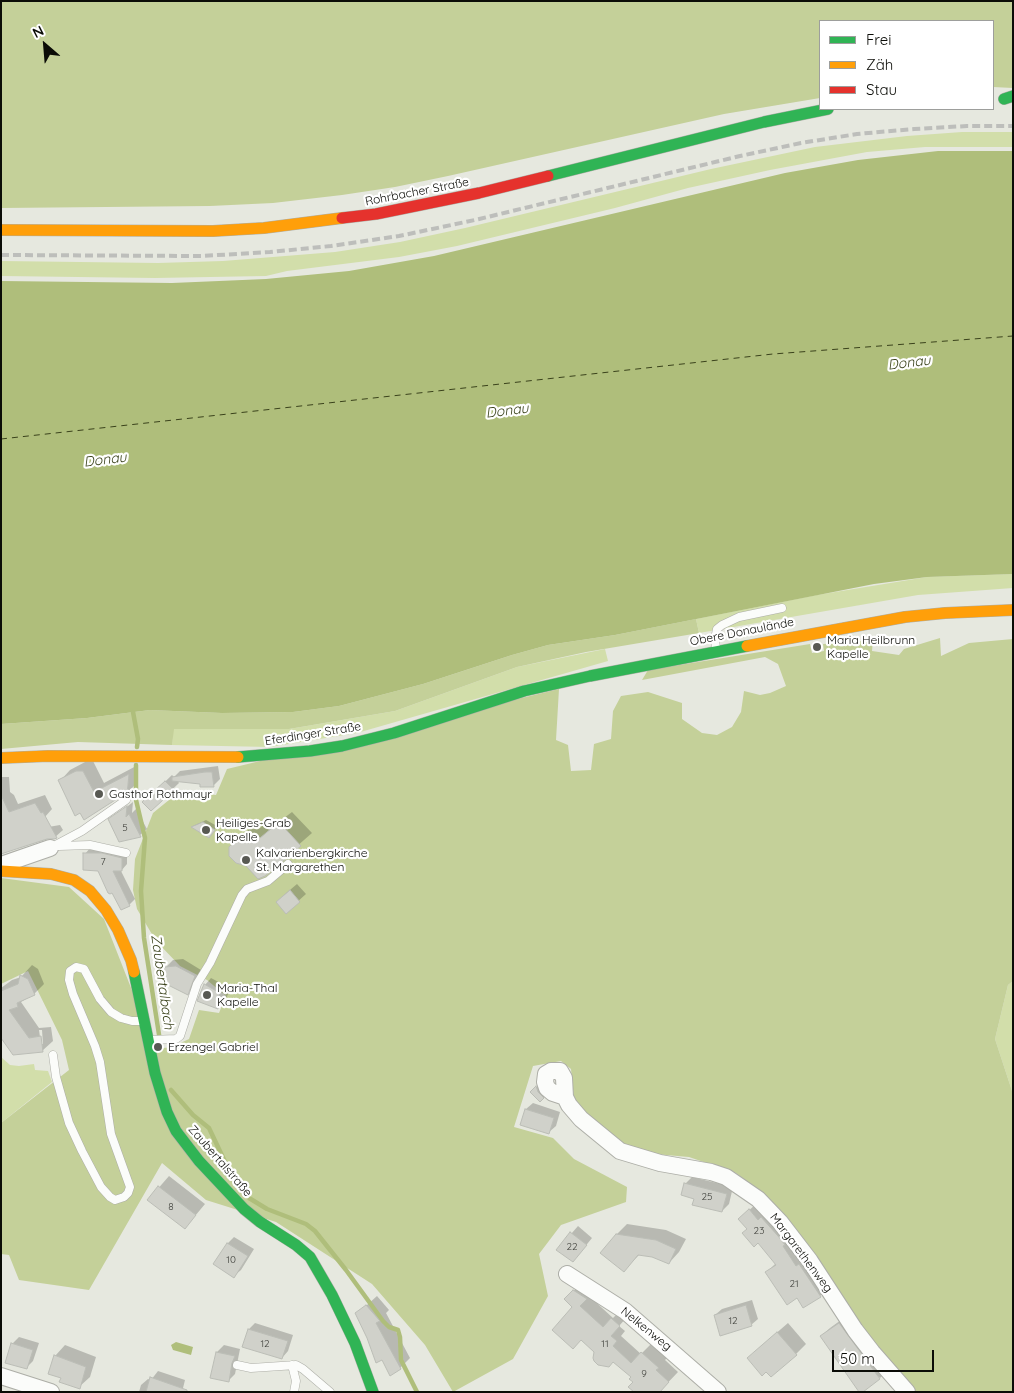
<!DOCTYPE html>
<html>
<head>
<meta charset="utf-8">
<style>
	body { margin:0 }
	#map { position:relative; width:1014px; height:1393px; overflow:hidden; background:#e6e8df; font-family:Quicksand,sans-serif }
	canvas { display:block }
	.frame { position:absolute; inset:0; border:2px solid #0b0c07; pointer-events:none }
	.legend { position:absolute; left:819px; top:20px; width:175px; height:90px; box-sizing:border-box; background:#fff; border:1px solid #9d9e9c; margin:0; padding:6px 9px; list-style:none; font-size:15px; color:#0b0c07 }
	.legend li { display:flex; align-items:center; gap:10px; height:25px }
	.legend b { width:25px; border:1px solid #9d9e9c }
	.north { position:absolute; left:20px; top:20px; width:50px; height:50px; -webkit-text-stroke:4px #fff; paint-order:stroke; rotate:333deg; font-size:14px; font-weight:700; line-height:20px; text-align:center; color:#0b0c07 }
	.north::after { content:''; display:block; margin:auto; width:18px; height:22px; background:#0b0c07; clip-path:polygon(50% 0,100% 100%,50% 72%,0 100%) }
	.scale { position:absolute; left:832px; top:1350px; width:102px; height:22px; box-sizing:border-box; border:2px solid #0b0c07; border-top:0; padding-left:6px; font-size:15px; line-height:18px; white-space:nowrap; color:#0b0c07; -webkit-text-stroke:4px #fff; paint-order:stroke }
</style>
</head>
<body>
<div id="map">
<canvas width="1014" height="1393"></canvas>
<div class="frame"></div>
<ul class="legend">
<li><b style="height:6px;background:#30b455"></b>Frei</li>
<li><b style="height:6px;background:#ff9f0a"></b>Zäh</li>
<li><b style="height:6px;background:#e5322d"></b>Stau</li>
</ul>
<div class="north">N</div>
<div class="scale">50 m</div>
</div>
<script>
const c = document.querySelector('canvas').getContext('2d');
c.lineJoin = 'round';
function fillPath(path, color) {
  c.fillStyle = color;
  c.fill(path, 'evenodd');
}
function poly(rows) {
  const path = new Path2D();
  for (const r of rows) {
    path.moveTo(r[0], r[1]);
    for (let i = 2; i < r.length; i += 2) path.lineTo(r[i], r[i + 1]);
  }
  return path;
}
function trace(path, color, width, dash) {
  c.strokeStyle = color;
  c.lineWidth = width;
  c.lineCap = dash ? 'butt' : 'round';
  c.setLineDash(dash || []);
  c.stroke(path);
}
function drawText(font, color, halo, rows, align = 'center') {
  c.font = font + ' Quicksand,sans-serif';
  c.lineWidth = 4.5;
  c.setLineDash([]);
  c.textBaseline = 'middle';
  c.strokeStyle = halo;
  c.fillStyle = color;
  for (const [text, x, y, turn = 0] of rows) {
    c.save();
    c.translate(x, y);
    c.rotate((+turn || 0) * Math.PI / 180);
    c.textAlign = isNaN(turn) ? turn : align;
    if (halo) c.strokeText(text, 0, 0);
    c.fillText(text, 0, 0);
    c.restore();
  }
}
fillPath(poly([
	[962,132,1013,132,1013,147,925,147,867,152,770,170,688,188,615,208,457,246,399,257,287,271,266,276,155,278,1,276,1,261,158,263,223,261,335,252,400,242,465,228,711,169,815,147,907,136],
	[1013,574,1013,588,918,595,699,633,696,619,817,595,927,577],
	[605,649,608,661,357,733,270,747,172,745,173,729,289,729,395,711,517,667],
	[1013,981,1013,1094,995,1039,1008,985],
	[1,1057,10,1065,19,1066,34,1064,35,1070,48,1071,52,1082,1,1123]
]), '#d2deaa');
fillPath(poly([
	[1,1,1013,1,1013,88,993,87,993,21,820,21,820,98,724,114,448,176,395,187,342,195,273,203,210,206,1,208],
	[696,619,699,633,586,652,517,667,395,711,289,729,174,729,172,745,78,742,1,749,1,724,87,718,150,710,222,713,293,712,339,706,423,684,512,655,548,645,615,635],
	[940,638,941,656,969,643,1013,639,1013,981,1008,985,995,1039,1013,1094,1013,1392,915,1392,890,1364,765,1195,736,1173,689,1157,655,1154,618,1143,592,1119,574,1099,571,1069,561,1061,533,1066,514,1127,553,1138,574,1159,627,1187,626,1202,561,1225,539,1254,548,1296,513,1359,453,1392,425,1345,372,1284,276,1222,206,1200,162,1163,89,1290,19,1280,9,1255,1,1254,1,1123,69,1070,62,1040,28,971,1,984,1,878,69,887,104,919,155,1049,172,1047,189,1039,199,1010,219,1013,226,996,207,980,180,966,156,941,137,909,133,890,135,859,153,813,180,791,216,795,227,769,559,689,556,740,568,745,571,771,591,770,594,744,611,739,613,711,621,696,648,692,682,703,682,719,702,733,717,735,732,727,741,712,744,691,760,695,770,693,786,686,778,664,765,657,642,680,648,670,810,644,812,653,824,651,823,644,873,640,872,651,899,655,904,649]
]), '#c4d099');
fillPath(poly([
	[938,151,1013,151,1013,574,927,577,874,584,615,635,548,645,512,655,423,684,339,706,293,712,222,713,150,710,87,718,1,724,1,281,172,283,266,279,349,271,434,256,785,173,858,160],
	[176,1342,193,1347,191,1355,173,1350,171,1345]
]), '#afbe7b');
fillPath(poly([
	[87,761,93,761,104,783,138,765,137,783,127,793,122,794,85,818,60,781,70,770],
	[218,766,220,779,214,785,177,780,179,783,152,809,144,802,172,775,174,777,180,771],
	[1,777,9,777,10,792,14,795,18,804,45,795,52,809,44,818,1,820],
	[133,802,132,813,136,809,147,829,140,835,110,820],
	[292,812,312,833,264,875,230,848,240,837,240,839,254,839,241,837,252,826,260,828,267,822,272,827],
	[206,820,217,826,212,834,193,826],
	[60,825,63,830,54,838,1,835],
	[90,848,127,852,127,864,121,871,135,899,129,905,85,854],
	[297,884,306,894,286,912,284,895],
	[183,959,201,970,194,987,187,993,166,967,173,960],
	[32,965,38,969,44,984,34,994,21,1002,39,1028,51,1027,53,1041,42,1051,1,1036,1,988,12,980,21,977],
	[39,1030,42,1030,43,1044,41,1044],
	[211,978,226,986,224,990,229,992,225,1001,218,1008,205,985],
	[539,1085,546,1095,540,1100,532,1092],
	[533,1103,560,1112,556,1126,549,1132,522,1124,526,1109],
	[169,1176,205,1204,185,1228,149,1199],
	[692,1177,733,1187,729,1204,722,1211,695,1198,685,1184],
	[760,1200,831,1285,820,1296,804,1306,797,1297,767,1272,776,1263,740,1219],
	[627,1224,666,1230,686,1239,679,1252,669,1263,652,1256,640,1254,624,1270,616,1235],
	[578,1226,592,1238,579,1254,558,1249],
	[234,1237,254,1249,241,1270,234,1276,215,1264,228,1243],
	[583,1281,589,1296,613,1318,621,1310,628,1316,619,1326,625,1331,621,1336,641,1354,651,1344,667,1358,665,1360,678,1372,659,1392,634,1382,633,1377,614,1360,595,1352,574,1307,566,1299],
	[377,1296,389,1310,386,1313,410,1358,400,1368,357,1314],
	[752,1300,758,1319,751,1325,715,1315,722,1309],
	[848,1315,888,1370,880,1378,821,1336,830,1328],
	[255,1323,293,1335,288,1351,282,1358,249,1329],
	[788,1323,806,1344,796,1354,759,1348],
	[19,1337,39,1343,33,1361,26,1368,12,1344],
	[65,1345,96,1357,90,1377,79,1387,62,1377,55,1356],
	[224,1345,240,1349,235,1374,228,1381,211,1377,217,1352],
	[158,1371,185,1380,182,1392,139,1392,141,1385,148,1379,151,1380]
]), '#0003');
trace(poly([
	[133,712,138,739,137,747],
	[136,765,136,800,145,838,141,891,144,938,160,1041],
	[171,1090,193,1115,209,1128,227,1166,237,1182,249,1198,267,1209,306,1224,315,1231,346,1270,383,1321,389,1327,398,1330,400,1337,401,1360,417,1392]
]), '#afbe7b', 4.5);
trace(poly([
	[1,439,773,354,1013,336]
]), '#3a421b', 1, [6, 5]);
const building = poly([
	[76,771,83,771,94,792,129,774,127,795,123,795,84,820,80,813,75,816,58,780,76,771],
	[205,772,212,772,214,787,200,787,200,784,172,781,172,777,205,772],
	[165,781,174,790,151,811,142,802,165,781],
	[1,795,9,812,35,803,41,813,43,812,57,838,54,839,47,839,1,854,1,795],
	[127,806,126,817,129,814,141,837,119,842,108,819,127,806],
	[203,822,215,830,209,838,191,827,203,822],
	[279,822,301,846,265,876,258,879,246,866,236,863,229,856,229,847,239,837,247,839,254,833,260,838,279,822],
	[83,853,102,853,122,858,122,871,113,871,130,906,121,910,112,893,110,894,108,893,98,871,83,870,83,853],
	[290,890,300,902,286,914,276,902,290,890],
	[176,966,195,976,188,995,168,985,161,976,165,967,176,966],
	[20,975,28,979,35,995,17,1003,18,1007,9,1010,29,1038,41,1036,43,1052,13,1055,1,1038,1,991,18,984,20,975],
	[204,984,220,993,218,996,223,999,218,1009,197,1001,204,984],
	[536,1086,538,1092,544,1098,540,1102,530,1092,536,1086],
	[525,1109,554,1118,549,1134,520,1125,525,1109],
	[684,1183,727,1194,722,1212,692,1205,694,1199,681,1195,684,1183],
	[158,1186,196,1215,185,1229,147,1200,158,1186],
	[749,1209,758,1220,761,1217,778,1236,785,1245,783,1246,796,1266,799,1264,821,1297,803,1308,797,1298,787,1305,765,1272,776,1265,758,1243,754,1247,742,1233,747,1229,738,1219,749,1209],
	[570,1232,587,1245,573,1262,556,1250,570,1232],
	[616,1234,656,1240,676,1249,669,1264,652,1257,638,1255,624,1272,600,1253,616,1234],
	[227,1243,248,1256,234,1278,213,1264,227,1243],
	[573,1290,587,1299,580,1306,603,1327,611,1318,620,1326,611,1336,617,1341,613,1346,631,1363,641,1352,659,1368,656,1370,669,1382,660,1392,634,1392,628,1387,633,1382,629,1379,631,1377,613,1362,609,1367,598,1365,594,1361,593,1358,594,1352,581,1340,573,1349,552,1330,572,1307,564,1299,573,1290],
	[366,1305,380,1321,376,1323,401,1369,390,1376,382,1360,376,1363,367,1338,355,1313,366,1305],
	[746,1305,752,1326,720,1336,714,1315,746,1305],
	[839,1323,880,1379,863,1392,859,1392,820,1336,839,1323],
	[248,1329,288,1341,282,1359,242,1347,248,1329],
	[777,1332,797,1355,771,1377,766,1372,762,1376,747,1358,777,1332],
	[11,1343,33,1350,27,1369,5,1363,11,1343],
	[216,1352,235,1356,232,1363,229,1382,210,1378,216,1352],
	[54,1355,86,1367,80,1389,59,1382,61,1378,48,1374,54,1355],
	[150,1377,187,1390,187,1392,146,1392,150,1377]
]);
fillPath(building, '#d0d1ca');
trace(building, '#bbbdb6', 1);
const lane = poly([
	[716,649,715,639,717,629,722,625,739,617,782,608],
	[59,846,90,845,126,853],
	[50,848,82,831,126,800],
	[150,1040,176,1039,180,1036,197,984,210,963,242,895,247,889,268,881,288,864],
	[53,1055,56,1077,69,1123,82,1151,101,1187,110,1197,115,1200,124,1197,128,1193,130,1187,111,1134,100,1062,95,1046,73,994,69,980,70,971,76,967,84,969,100,999,111,1012,121,1018,132,1021,141,1021],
	[237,1365,251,1368,296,1365,303,1369,330,1392],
	[292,1365,296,1381,294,1392]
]);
const street = poly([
	[1,865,50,848],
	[565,1097,553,1093,547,1088,545,1082,546,1074,551,1071,560,1071,564,1078,565,1097,569,1105,581,1119,620,1151,660,1163,711,1172,726,1177,758,1199,780,1222,810,1261,855,1330,872,1352,907,1392],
	[567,1274,625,1311,718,1392],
	[1,1376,51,1392]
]);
const fast = poly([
	[1004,99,1013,96],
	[548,176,764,122,828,109],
	[238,757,310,751,342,746,394,733,524,691,590,676,747,646],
	[134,972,155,1073,167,1112,176,1131,199,1161,244,1209,260,1222,296,1245,310,1257,332,1295,355,1343,373,1392]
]);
const slow = poly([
	[1,230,213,231,264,228,342,218],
	[747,646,905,617,945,613,1013,610],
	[1,758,48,756,238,757],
	[1,871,51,874,74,880,90,891,106,910,118,930,131,960,134,972]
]);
const jam = poly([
	[342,218,376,214,479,193,548,176]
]);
trace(lane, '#adaea7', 9);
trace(street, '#adaea7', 18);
trace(fast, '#adaea7', 12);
trace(slow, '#adaea7', 12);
trace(jam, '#adaea7', 12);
trace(lane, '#fbfcfa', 8);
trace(street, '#fbfcfa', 16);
trace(fast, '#30b455', 11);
trace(slow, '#ff9f0a', 11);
trace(jam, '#e5322d', 11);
trace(poly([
	[1,255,202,256,270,252,331,246,399,236,475,220,740,156,801,143,857,134,914,129,967,126,1013,126]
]), '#bdbebb', 4, [8, 4]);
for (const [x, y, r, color] of [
	[817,647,5,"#585953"],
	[99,794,5,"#585953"],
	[206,830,5,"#585953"],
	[246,860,5,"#585953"],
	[207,995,5,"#585953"],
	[158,1047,5,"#585953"]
]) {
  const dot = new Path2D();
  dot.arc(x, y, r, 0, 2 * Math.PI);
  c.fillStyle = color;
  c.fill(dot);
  trace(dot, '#fff', 2);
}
drawText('10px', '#3d3e39', null, [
	["5",125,828],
	["7",103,862],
	["25",707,1197],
	["8",171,1207],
	["23",759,1231],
	["22",572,1247],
	["10",231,1260],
	["21",794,1284],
	["12",733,1321],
	["12",265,1344],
	["11",605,1344],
	["9",644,1374]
]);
drawText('12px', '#0b0c07', '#fff', [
	["Rohrbacher Straße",417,192,-11],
	["Obere Donaulände",742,632,-11],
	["Eferdinger Straße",313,734,-9],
	["Zaubertalstraße",220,1161,49],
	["Margarethenweg",801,1253,53],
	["Nelkenweg",646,1329,39]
]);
drawText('12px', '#0b0c07', '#fff', [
	["Maria Heilbrunn",827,640],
	["Kapelle",827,654],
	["Gasthof Rothmayr",109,794],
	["Heiliges-Grab",216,823],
	["Kapelle",216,837],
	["Kalvarienbergkirche",256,853],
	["St. Margarethen",256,867],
	["Maria-Thal",217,988],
	["Kapelle",217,1002],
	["Erzengel Gabriel",168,1047]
], 'left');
drawText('italic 14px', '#3a421b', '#fff', [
	["Donau",909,363,-7],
	["Donau",507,411,-7],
	["Donau",105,460,-7],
	["Zaubertalbach",162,982,82]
]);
</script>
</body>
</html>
